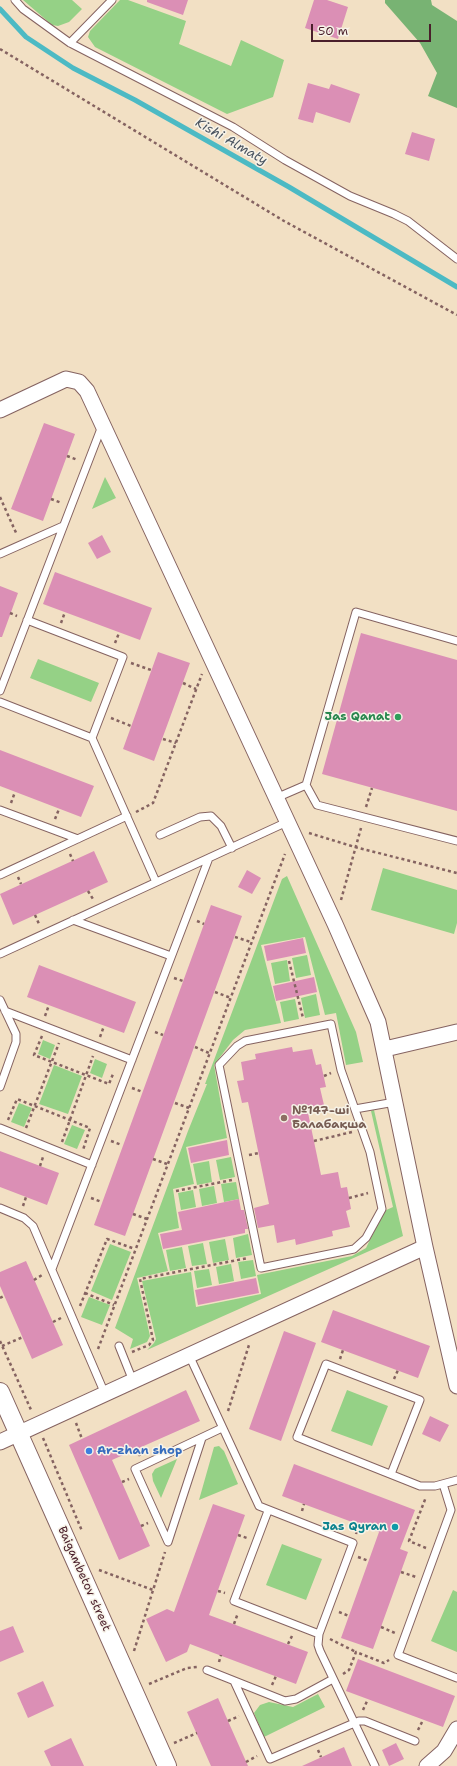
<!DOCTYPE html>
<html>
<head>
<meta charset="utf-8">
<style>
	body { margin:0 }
	#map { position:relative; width:457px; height:1766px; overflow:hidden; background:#f2e0c4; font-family:"Shantell Sans",sans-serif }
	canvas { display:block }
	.scale { position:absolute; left:311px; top:24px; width:120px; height:18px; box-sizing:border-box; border:2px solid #4a1f2b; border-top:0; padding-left:5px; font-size:12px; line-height:14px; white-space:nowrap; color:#4a1f2b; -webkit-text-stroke:3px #f7f3e8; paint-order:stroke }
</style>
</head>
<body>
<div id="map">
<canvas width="457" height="1766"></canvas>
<div class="scale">50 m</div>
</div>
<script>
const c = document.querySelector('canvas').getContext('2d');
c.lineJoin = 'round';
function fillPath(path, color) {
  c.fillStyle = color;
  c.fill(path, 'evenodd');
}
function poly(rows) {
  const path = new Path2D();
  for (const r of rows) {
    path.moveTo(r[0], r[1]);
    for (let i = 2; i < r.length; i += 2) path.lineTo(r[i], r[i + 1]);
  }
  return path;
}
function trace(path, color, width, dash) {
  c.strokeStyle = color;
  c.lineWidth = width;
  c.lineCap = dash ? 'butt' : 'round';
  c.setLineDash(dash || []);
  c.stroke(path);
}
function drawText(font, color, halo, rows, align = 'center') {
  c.font = font + ' "Shantell Sans",sans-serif';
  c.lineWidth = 3;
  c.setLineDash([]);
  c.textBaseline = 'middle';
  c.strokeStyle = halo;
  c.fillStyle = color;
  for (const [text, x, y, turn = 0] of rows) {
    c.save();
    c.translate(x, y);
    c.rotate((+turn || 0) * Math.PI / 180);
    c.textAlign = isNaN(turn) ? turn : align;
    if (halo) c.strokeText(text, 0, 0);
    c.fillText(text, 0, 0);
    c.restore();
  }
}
fillPath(poly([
	[23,0,72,0,82,9,69,22,58,26,52,25],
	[120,0,128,0,186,21,179,44,231,66,241,40,284,60,273,97,227,114,95,47,88,37,90,31],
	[105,477,116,498,92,509],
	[38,659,99,683,91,702,30,678],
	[383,868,457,890,457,923,454,934,371,910],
	[287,876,356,1032,363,1062,346,1065,336,1013,325,1015,305,937,261,945,281,1023,245,1030,233,1040,214,1065,227,1138,186,1147,194,1184,173,1189,179,1228,158,1233,168,1271,137,1278,150,1336,147,1342,130,1349,133,1339,115,1328,188,1131,207,1084,205,1084,282,879],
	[307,955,311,975,296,978,292,958],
	[287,960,290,981,275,984,271,963],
	[316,994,320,1015,305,1018,301,998],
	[295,999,299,1019,284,1022,280,1002],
	[43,1040,55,1045,50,1059,38,1054],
	[95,1059,107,1064,102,1078,90,1073],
	[54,1065,82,1076,68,1114,39,1104],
	[19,1103,32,1108,24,1127,11,1122],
	[374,1110,403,1236,147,1350,154,1343,156,1339,142,1281,191,1272,196,1307,261,1294,257,1275,352,1256,366,1248,384,1211,393,1207,371,1111],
	[72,1125,85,1130,77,1149,64,1144],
	[231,1157,235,1177,220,1180,216,1160],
	[209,1161,212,1182,197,1185,193,1164],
	[236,1182,239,1199,224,1202,221,1184],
	[214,1186,217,1203,202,1206,199,1189],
	[193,1190,196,1207,181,1210,178,1193],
	[248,1234,252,1255,236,1258,233,1238],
	[225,1239,229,1260,213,1263,209,1242],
	[203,1243,207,1264,192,1266,188,1246],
	[110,1244,131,1252,112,1300,91,1291],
	[182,1247,186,1268,170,1271,166,1250],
	[253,1260,256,1276,241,1279,238,1262],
	[231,1264,234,1281,219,1284,216,1267],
	[209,1269,212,1285,197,1288,194,1271],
	[89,1297,110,1305,102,1325,81,1317],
	[347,1390,388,1406,372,1446,331,1431],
	[219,1446,224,1451,238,1484,199,1500,214,1447],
	[177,1459,161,1498,153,1481,152,1474,155,1469],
	[282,1544,322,1559,306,1600,266,1585],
	[453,1590,457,1592,457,1652,431,1641],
	[318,1694,325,1707,264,1737,254,1713,260,1705,269,1702,293,1707]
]), '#95d186');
fillPath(poly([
	[385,0,431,0,432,5,457,21,457,108,428,96,437,73,420,43,385,3]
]), '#78b373');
trace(poly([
	[0,9,26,37,73,68,135,100,289,187,457,287]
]), '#4cbac4', 5);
fillPath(poly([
	[147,0,188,0,183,15,147,2],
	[314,0,327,0,348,7,338,39,305,28],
	[308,83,329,89,331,84,360,94,350,123,316,112,313,123,298,119],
	[412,132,435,139,429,161,405,154],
	[44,423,75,434,43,521,11,509],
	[102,535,111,552,97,559,88,543],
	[55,572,152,608,140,640,43,604],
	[0,586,18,593,2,637,0,637],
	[361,633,457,660,457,811,322,774],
	[158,652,190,663,154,761,123,749],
	[0,750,94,786,81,817,0,786],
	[94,851,108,882,13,925,0,894],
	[247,870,261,878,252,894,238,887],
	[211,905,242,916,125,1236,94,1225],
	[303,938,306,953,267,961,264,946],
	[39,965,136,1002,124,1033,27,997],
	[314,977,317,992,276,1001,273,986],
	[292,1047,293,1052,312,1049,316,1065,321,1064,326,1087,320,1088,324,1105,307,1108,321,1175,338,1172,341,1188,347,1187,351,1209,346,1211,350,1227,332,1231,333,1236,296,1245,295,1239,277,1243,274,1225,258,1228,254,1208,269,1204,248,1102,242,1103,237,1081,244,1080,241,1062,256,1059,255,1054],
	[227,1140,229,1155,191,1163,188,1148],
	[0,1151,59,1173,47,1205,0,1187],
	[239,1199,241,1210,244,1210,248,1229,245,1229,245,1233,163,1249,160,1234,182,1230,178,1212],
	[26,1261,63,1345,32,1359,0,1286,0,1272],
	[256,1278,259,1293,198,1305,195,1290],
	[333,1310,430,1346,418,1378,321,1342],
	[284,1331,316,1343,281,1441,249,1429],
	[186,1390,200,1421,112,1460,150,1546,119,1560,69,1445],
	[430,1416,449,1425,440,1442,422,1434],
	[294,1464,415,1510,400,1549,408,1552,373,1649,341,1638,379,1532,282,1496],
	[213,1504,245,1515,209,1615,308,1652,296,1684,190,1644,187,1652,166,1662,146,1619,167,1609,174,1612],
	[13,1626,24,1652,0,1662,0,1631],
	[358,1659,455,1696,443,1727,346,1691],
	[43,1681,54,1706,28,1718,17,1693],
	[218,1698,228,1721,248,1766,211,1766,187,1712],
	[71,1738,84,1766,51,1766,44,1751],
	[396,1743,404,1759,389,1766,382,1750],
	[344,1747,352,1766,302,1766]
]), '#db8fb5');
const service = poly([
	[15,0,23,9,70,43,233,127,285,160,350,196,394,214,408,221,457,259],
	[70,43,112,0],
	[0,554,63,526],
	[27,620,123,657,92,738],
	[457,641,356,612,306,785,317,805,457,841],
	[0,691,102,426],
	[0,702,92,738,156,882],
	[276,798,306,785],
	[0,810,78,839],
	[160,835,200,817,211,816,221,826,232,848],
	[0,875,127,816],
	[73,920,171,956],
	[0,954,287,822],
	[0,1000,16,1034,16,1042,0,1087],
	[5,1011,132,1060],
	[331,1024,341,1070,370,1152,382,1209,366,1238,354,1249,261,1268,219,1065,237,1046,245,1041,331,1024],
	[355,1109,395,1102],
	[0,1128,92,1165],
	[0,1208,24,1218,33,1226,105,1394],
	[52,1269,209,858],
	[119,1346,133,1381],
	[189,1355,259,1506,353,1543,319,1634,234,1601,268,1511],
	[202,1438,168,1542,135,1469,222,1428],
	[391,1474,420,1400,326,1364,297,1437,420,1486,435,1486,457,1480],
	[443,1484,451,1510,398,1655,457,1678],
	[319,1634,318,1645,320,1651,375,1766],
	[207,1670,285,1701,296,1699,333,1679],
	[234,1681,270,1759,359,1721,365,1721,415,1741]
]);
const minor = poly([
	[0,410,66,379,79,382,87,391,335,924,378,1022,425,1247,457,1386],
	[385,1049,457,1032],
	[0,1442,425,1247],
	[427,1766,444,1751,457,1729]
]);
const tertiary = poly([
	[0,1392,167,1766]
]);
trace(service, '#856361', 9);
trace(minor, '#856361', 17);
trace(tertiary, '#856361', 20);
trace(poly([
	[0,49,284,221,457,315],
	[67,456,78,460],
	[0,497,17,535],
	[51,499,62,503],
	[10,613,17,616],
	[61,623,65,612],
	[115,643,119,633],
	[131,663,151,670],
	[183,683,196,689],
	[111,718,131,726],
	[163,739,176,743],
	[11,803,15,792],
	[366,807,372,788],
	[136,812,153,803,202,674],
	[55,819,59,809],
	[309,833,355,847,457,873],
	[70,854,73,861],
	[18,877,21,884],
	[88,891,93,899],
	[341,900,361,828],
	[35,915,39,924],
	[197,921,204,924],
	[235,937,251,942],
	[289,961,303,1018],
	[174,978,183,981],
	[215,992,231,998],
	[45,1016,49,1005],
	[155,1032,163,1035],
	[42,1036,34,1055,109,1084,113,1074],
	[100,1037,104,1026],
	[195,1047,209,1053],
	[324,1076,331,1073],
	[132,1088,143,1092],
	[175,1103,189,1108],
	[8,1120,17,1099,90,1128,83,1150],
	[26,1128,59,1043],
	[111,1141,122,1145],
	[314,1141,352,1132],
	[62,1142,93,1056],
	[249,1155,259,1153],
	[153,1159,167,1164],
	[40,1166,43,1157],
	[176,1191,232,1180],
	[91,1198,102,1202],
	[349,1198,368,1193],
	[23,1206,26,1197],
	[133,1214,147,1219],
	[34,1280,42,1275],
	[85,1293,114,1305],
	[0,1298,4,1296],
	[80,1306,107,1239,135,1249],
	[53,1322,61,1318],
	[0,1341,32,1412],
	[2,1346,23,1337],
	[98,1349,285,854],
	[132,1352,149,1345,153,1340,140,1279,248,1258],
	[340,1359,343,1350],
	[394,1379,398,1370],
	[228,1411,249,1345],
	[76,1423,82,1439],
	[43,1438,82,1531],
	[137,1449,140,1456],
	[122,1482,129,1479],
	[302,1511,304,1504],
	[141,1526,148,1523],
	[356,1534,359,1524],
	[238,1535,247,1538],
	[426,1548,409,1541,426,1497],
	[358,1557,369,1561],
	[99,1570,153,1590],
	[401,1572,416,1577],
	[218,1591,225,1593],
	[339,1612,349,1616],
	[234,1624,238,1613],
	[381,1627,395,1633],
	[330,1639,356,1652],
	[288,1644,292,1636],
	[134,1651,165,1552],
	[219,1662,221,1655],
	[343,1674,349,1670,356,1652,384,1663,389,1660],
	[149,1684,187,1668,197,1667],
	[272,1685,276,1676],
	[363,1710,368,1699],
	[228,1721,239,1716],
	[418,1730,423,1720],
	[174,1743,197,1733],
	[318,1750,321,1757],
	[246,1762,257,1756]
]), '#856361', 2.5, [3, 3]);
trace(service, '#fff', 7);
trace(minor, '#fff', 15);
trace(tertiary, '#fff', 18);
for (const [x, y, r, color] of [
	[398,717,4,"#2e9e5b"],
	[284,1118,4,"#8d6e63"],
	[89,1451,4,"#3f7fe0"],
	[395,1527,4,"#0f9aa8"]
]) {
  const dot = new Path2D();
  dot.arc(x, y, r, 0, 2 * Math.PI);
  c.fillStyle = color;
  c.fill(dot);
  trace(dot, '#f7f3e8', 1.5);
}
drawText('bold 12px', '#27864d', '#f7f3e8', [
	["Jas Qanat",390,717]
], 'right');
drawText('bold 12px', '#785e54', '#f7f3e8', [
	["№147-ші",292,1111],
	["Балабақша",292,1125]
], 'left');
drawText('bold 12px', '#366cbe', '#f7f3e8', [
	["Ar-zhan shop",97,1451]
], 'left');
drawText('bold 12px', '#0d838f', '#f7f3e8', [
	["Jas Qyran",387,1527]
], 'right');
drawText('12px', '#4a1f2b', '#f7f3e8', [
	["Baigambetov street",84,1579,66]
]);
drawText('italic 13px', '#4b5561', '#f7f3e8', [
	["Kіshі Almaty",231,142,30]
]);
</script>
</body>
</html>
